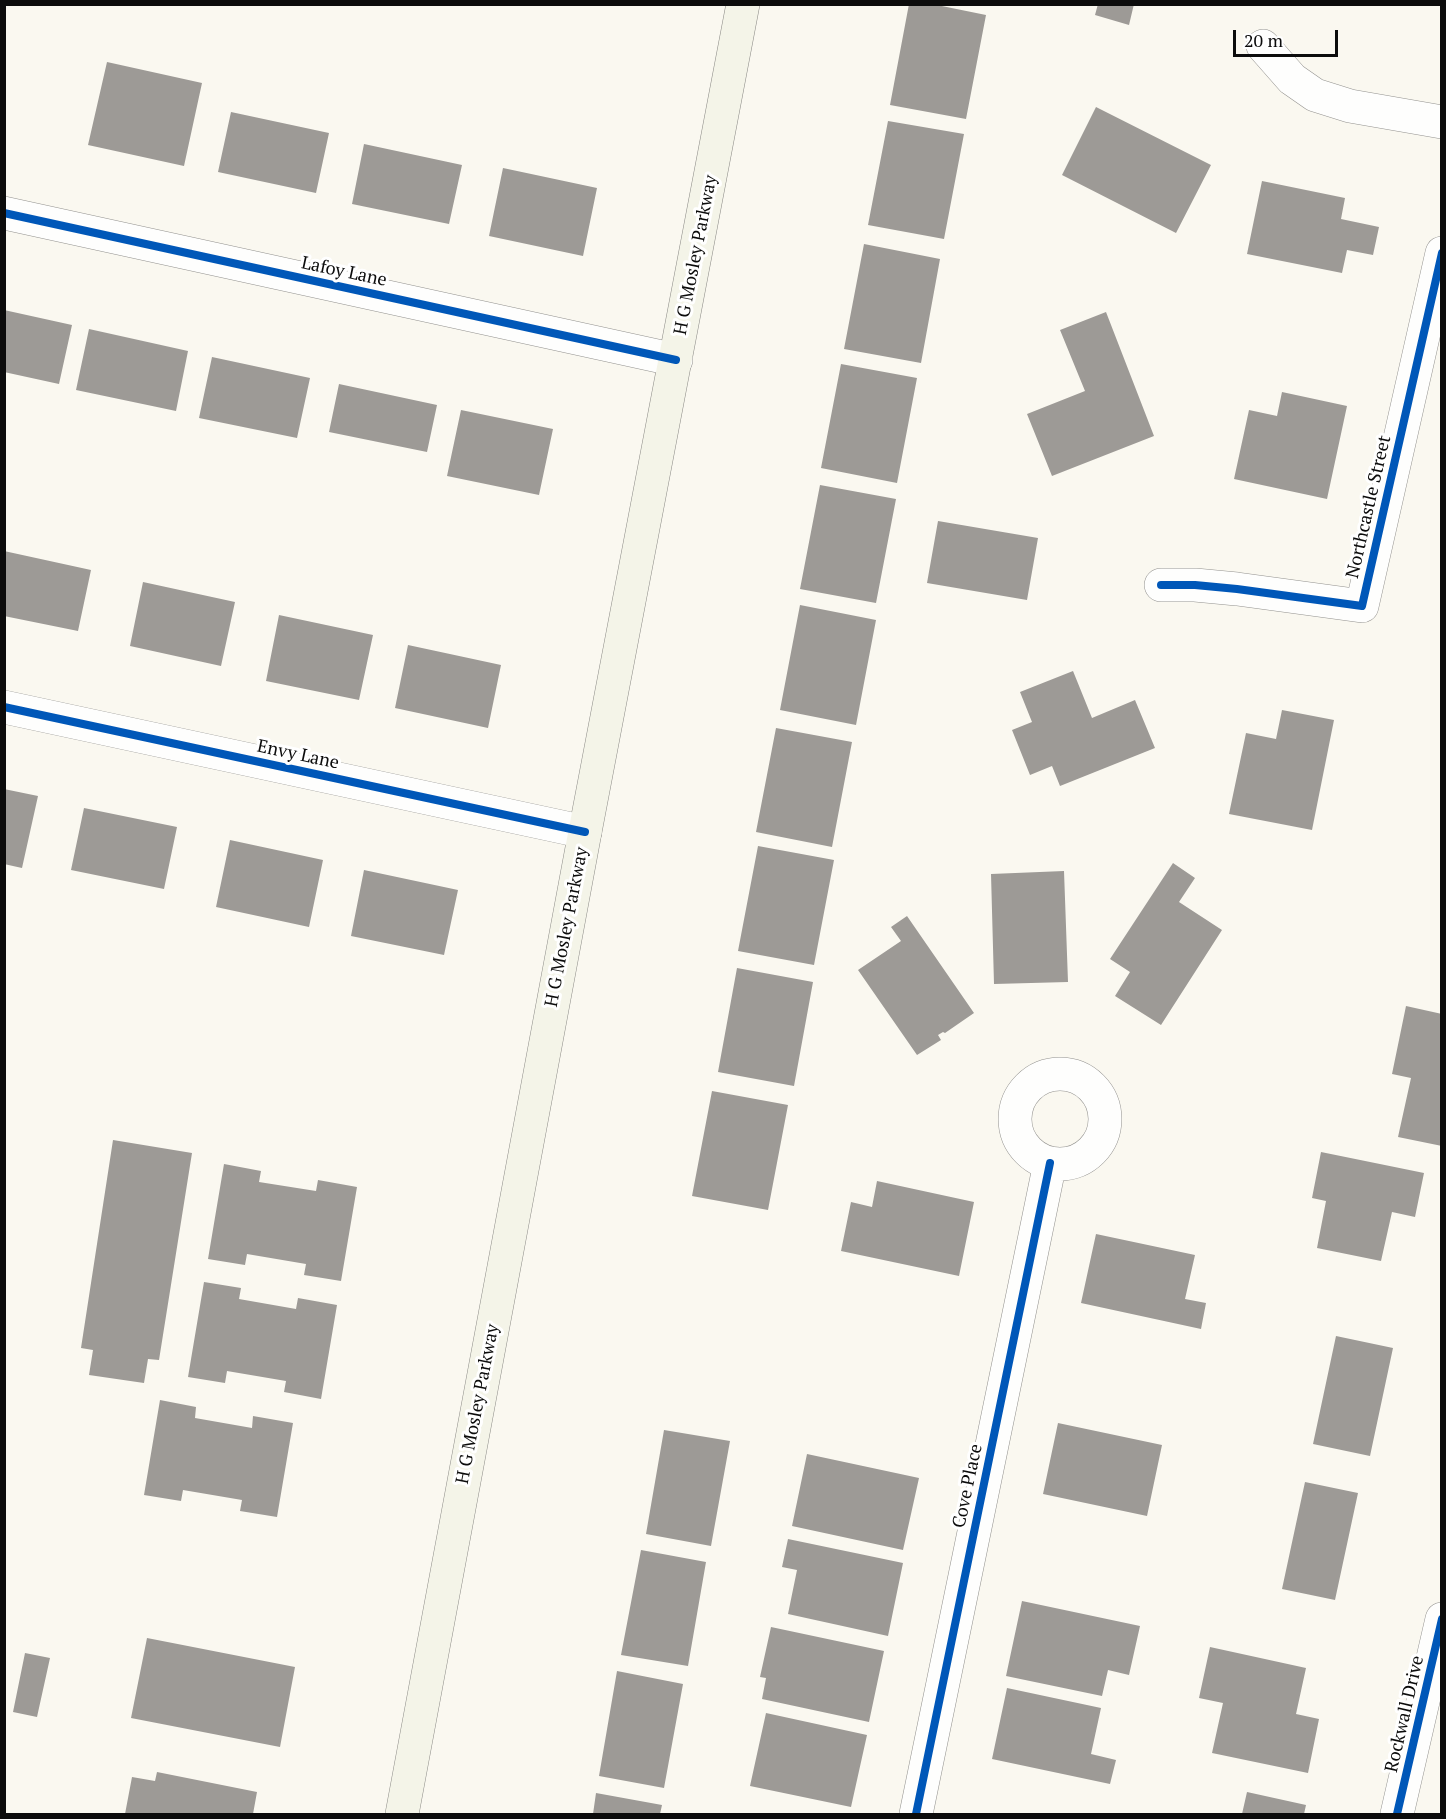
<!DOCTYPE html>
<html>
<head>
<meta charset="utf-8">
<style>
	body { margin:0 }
	#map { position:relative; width:1446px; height:1819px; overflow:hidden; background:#faf8f0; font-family:"PT Serif",serif }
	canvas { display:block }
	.frame { position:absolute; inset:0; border:6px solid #0c0c0c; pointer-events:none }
	.scale { position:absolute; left:1233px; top:30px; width:105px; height:27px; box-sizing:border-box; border:3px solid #0c0c0c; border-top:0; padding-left:8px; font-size:18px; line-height:21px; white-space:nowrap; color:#0c0c0c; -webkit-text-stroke:4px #fff; paint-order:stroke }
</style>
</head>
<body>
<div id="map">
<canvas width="1446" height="1819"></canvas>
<div class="frame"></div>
<div class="scale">20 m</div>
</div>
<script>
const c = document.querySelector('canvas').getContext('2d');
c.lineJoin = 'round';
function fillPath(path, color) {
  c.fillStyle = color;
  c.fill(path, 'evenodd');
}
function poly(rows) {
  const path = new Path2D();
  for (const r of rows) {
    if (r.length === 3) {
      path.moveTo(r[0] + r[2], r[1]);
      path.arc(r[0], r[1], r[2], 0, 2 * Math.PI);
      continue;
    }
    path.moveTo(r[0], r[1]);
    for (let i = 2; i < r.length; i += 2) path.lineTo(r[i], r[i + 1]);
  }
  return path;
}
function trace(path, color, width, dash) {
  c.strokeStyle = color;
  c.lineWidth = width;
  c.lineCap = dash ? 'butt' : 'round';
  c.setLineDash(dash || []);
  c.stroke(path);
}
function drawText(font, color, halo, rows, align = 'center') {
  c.font = font + ' "PT Serif",serif';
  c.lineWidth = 6;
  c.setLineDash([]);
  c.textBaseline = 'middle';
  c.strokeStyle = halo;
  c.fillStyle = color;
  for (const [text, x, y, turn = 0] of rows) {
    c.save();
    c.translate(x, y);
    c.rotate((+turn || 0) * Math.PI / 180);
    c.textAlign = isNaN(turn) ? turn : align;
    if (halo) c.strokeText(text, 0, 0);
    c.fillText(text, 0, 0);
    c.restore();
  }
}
fillPath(poly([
	[909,4,932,4,986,15,966,119,890,105],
	[1098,4,1134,4,1129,25,1095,15],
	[107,62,202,83,184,166,88,145],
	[1096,107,1211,165,1176,233,1062,175],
	[231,112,329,133,316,193,218,172],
	[888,121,964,134,944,239,868,225],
	[364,144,462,165,449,224,352,204],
	[503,168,597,188,583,256,489,236],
	[1262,181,1345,198,1341,219,1379,227,1373,255,1347,250,1342,273,1247,254],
	[864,244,940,259,921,363,844,349],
	[4,310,72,325,59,384,4,372],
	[1106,312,1154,436,1052,476,1027,414,1085,391,1060,330],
	[89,329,188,351,176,411,76,390],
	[212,357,310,378,297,438,199,418],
	[841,364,917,378,897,483,821,468],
	[339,384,437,405,427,452,329,432],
	[1282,392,1347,406,1327,499,1234,479,1249,410,1277,416],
	[461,410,553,429,539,495,447,476],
	[820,485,896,499,876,603,800,589],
	[938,521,1038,538,1027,600,927,583],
	[4,551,91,570,78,631,4,616],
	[143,582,235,602,221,666,130,646],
	[800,605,876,620,856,725,780,710],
	[279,615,373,635,359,700,266,681],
	[408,645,501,665,488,728,395,708],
	[1073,671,1092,718,1135,700,1155,748,1060,786,1052,766,1030,775,1012,730,1032,722,1020,692],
	[1282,710,1334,720,1312,830,1229,814,1246,733,1276,739],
	[776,728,852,742,832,847,756,832],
	[4,789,38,796,22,868,4,864],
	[84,808,177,827,164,889,71,870],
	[230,840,323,860,309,927,216,907],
	[758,846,834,860,814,965,738,951],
	[1173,863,1195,878,1179,902,1222,930,1161,1025,1115,996,1130,972,1110,959],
	[364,870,458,890,444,955,351,936],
	[1064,871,1068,982,994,984,991,874],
	[907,916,974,1013,945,1033,943,1032,938,1035,941,1040,917,1055,858,970,901,941,891,927],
	[737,968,813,982,794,1086,718,1072],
	[1406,1006,1442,1014,1442,1146,1398,1137,1411,1078,1392,1074],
	[712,1091,788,1105,768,1210,692,1196],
	[113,1140,192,1153,159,1360,148,1359,144,1383,89,1375,93,1350,81,1348],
	[1321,1152,1424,1173,1415,1217,1392,1212,1381,1261,1317,1248,1326,1201,1312,1198],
	[224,1164,261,1171,259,1182,316,1191,318,1180,357,1187,341,1281,304,1275,306,1264,247,1254,245,1265,208,1259],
	[877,1181,974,1202,959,1276,841,1251,851,1202,872,1207],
	[1096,1234,1195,1255,1185,1299,1206,1303,1201,1329,1081,1303],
	[204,1282,241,1288,239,1299,296,1309,298,1298,337,1305,321,1399,284,1392,286,1381,227,1371,225,1383,188,1377],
	[1336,1336,1393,1348,1370,1456,1313,1444],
	[160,1400,196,1407,195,1418,252,1428,253,1416,293,1423,277,1517,240,1511,242,1500,183,1490,181,1501,144,1495],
	[1058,1423,1162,1445,1147,1516,1043,1494],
	[664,1430,730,1441,711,1546,646,1534],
	[807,1454,919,1478,903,1550,792,1526],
	[1305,1482,1358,1493,1335,1600,1282,1589],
	[788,1539,903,1563,888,1636,788,1614,797,1570,782,1567],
	[641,1550,706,1562,688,1666,621,1655],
	[1022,1601,1140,1626,1129,1675,1108,1670,1102,1696,1006,1676],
	[771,1627,884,1651,869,1722,762,1699,766,1678,760,1677],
	[147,1638,295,1667,280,1747,131,1718],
	[1210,1647,1306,1668,1296,1714,1319,1719,1308,1773,1212,1753,1223,1703,1199,1698],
	[25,1653,50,1658,37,1717,13,1712],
	[617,1671,683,1684,664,1788,599,1776],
	[1007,1688,1101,1708,1091,1754,1116,1760,1110,1784,992,1759],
	[766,1713,867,1735,851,1807,750,1786],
	[157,1772,257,1792,253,1814,125,1814,132,1777,155,1781],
	[1247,1792,1306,1805,1304,1814,1242,1814],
	[596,1793,662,1805,660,1814,593,1814]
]), '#9d9a96');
const minor = poly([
	[1263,46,1292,79,1315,95,1350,106,1442,122],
	[4,213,676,360],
	[1161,585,1195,585,1237,589,1362,606,1442,253],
	[4,707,585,832],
	[1060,1119,45],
	[916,1814,1050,1163],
	[1397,1814,1442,1619]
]);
const secondary = poly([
	[402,1814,585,832,743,4]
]);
trace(minor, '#93928f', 34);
trace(secondary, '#8a8985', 34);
trace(minor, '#fefefd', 33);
trace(secondary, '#f4f4e8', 33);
trace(poly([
	[4,213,676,360],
	[1161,585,1195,585,1237,589,1362,606,1442,253],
	[4,707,585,832],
	[916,1814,1050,1163],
	[1397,1814,1442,1619]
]), '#0057b8', 8);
drawText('18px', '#0c0c0c', '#fff', [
	["H G Mosley Parkway",696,255,-79],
	["Lafoy Lane",344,272,12],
	["Northcastle Street",1369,507,-77],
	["Envy Lane",298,755,12],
	["H G Mosley Parkway",567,927,-79],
	["H G Mosley Parkway",478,1404,-79],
	["Cove Place",968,1486,-78],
	["Rockwall Drive",1405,1714,-77]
]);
</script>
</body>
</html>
